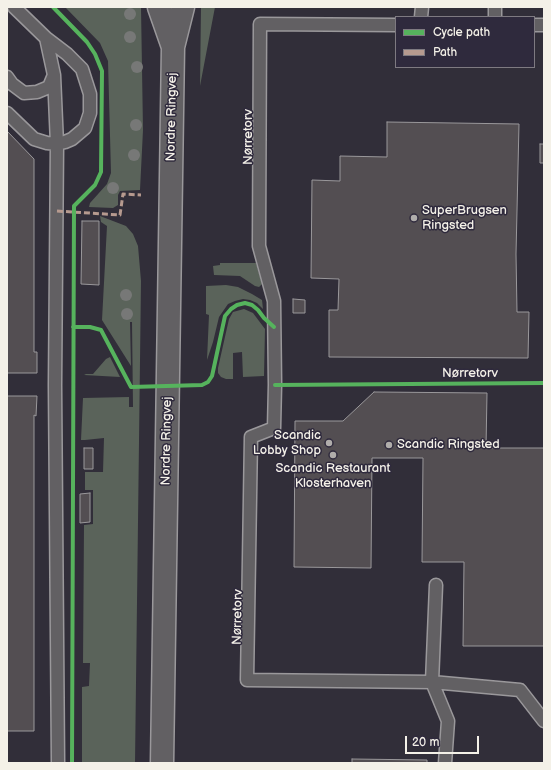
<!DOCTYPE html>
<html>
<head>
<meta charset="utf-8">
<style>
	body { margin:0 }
	#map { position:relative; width:551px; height:770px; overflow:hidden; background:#312e39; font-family:"Balsamiq Sans",sans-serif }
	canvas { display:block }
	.frame { position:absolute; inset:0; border:8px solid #f4f1e8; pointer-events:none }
	.legend { position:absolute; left:395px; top:16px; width:140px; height:52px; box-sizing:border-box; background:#2f2a3d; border:1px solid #7e7a81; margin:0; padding:5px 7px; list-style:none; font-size:12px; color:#f4f1e8 }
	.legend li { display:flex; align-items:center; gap:8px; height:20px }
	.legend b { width:20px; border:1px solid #7e7a81 }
	.scale { position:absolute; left:405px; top:736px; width:74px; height:18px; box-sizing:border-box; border:2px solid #f4f1e8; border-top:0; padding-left:5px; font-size:12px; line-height:14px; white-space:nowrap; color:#f4f1e8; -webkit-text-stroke:3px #2f2a3d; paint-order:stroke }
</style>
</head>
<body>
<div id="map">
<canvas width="551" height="770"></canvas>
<div class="frame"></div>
<ul class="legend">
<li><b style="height:5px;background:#56b35d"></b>Cycle path</li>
<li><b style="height:5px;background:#b69a8f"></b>Path</li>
</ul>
<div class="scale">20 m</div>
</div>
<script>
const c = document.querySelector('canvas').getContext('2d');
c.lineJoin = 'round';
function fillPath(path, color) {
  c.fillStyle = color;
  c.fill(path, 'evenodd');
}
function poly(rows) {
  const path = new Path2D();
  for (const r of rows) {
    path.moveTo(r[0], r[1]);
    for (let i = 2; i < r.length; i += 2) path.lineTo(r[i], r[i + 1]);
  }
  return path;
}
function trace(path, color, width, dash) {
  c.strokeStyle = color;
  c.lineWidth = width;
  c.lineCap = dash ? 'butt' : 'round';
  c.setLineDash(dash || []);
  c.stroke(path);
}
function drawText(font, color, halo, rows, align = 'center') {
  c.font = font + ' "Balsamiq Sans",sans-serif';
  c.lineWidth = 3;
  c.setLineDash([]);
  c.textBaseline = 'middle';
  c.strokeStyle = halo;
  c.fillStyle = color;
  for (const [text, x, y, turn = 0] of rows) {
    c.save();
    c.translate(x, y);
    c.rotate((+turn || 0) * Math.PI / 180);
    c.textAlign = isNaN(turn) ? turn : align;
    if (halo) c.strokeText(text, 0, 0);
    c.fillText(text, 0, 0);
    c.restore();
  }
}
fillPath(poly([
	[65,7,141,7,143,130,140,190,120,191,118,195,118,205,113,208,89,207,90,203,107,184,111,173,108,61,100,43],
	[201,7,215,7,200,86],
	[100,216,126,226,133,234,138,246,141,281,135,763,82,763,82,687,89,686,90,663,83,663,84,525,93,524,93,490,85,490,85,472,103,472,104,438,85,440,81,440,83,398,129,397,129,407,133,407,132,322,130,322,131,366,102,320,107,226,101,222],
	[220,263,256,263,262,284,259,287,255,286,240,276,214,275,213,266,220,265],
	[226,285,238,287,252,294,262,300,263,309,257,303,250,300,243,299,235,301,228,304,219,317,213,342,207,360,209,315,206,314,206,286],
	[244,309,253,313,265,329,264,376,243,377,242,352,233,353,233,379,226,379,221,377,218,373,218,368,229,319,233,312],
	[110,357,120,377,84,375,86,374,93,374,106,359]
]), '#5a635a');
const building = poly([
	[387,122,519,124,516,254,517,312,529,312,528,358,329,357,329,310,338,310,339,279,311,278,312,180,340,181,340,156,387,157,387,122],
	[7,131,34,159,34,352,37,352,37,373,7,373,7,131],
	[540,144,544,144,544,163,540,163,540,144],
	[82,221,99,221,99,285,81,284,82,221],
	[293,299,305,300,305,313,293,313,293,299],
	[374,392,487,393,486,448,544,448,544,646,463,646,464,562,422,562,423,458,372,458,371,568,294,567,295,421,343,421,374,392],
	[7,396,37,396,36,416,34,415,34,731,7,731,7,396],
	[84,448,93,448,93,469,84,469,84,448],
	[90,493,90,522,80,523,80,494,90,493],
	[352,759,427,760,427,763,352,763,352,759]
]);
fillPath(building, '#534e52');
trace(building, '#9a989b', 1);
const lane = poly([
	[14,7,46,38,54,75,57,144,55,385,58,763],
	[495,7,495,17],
	[421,17,422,7],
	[396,25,260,24,259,246,274,301,275,385,274,428,251,437,247,680,432,682,520,690,544,721],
	[534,25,544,25],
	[7,77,12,84,24,93,37,92,49,87,54,75],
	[7,113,34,139,47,143,57,144,65,142,72,139,85,128,90,113,90,94,82,69,67,54,46,38],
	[436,585,432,682,448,721,445,763]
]);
const secondary = poly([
	[159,7,173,47],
	[162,763,173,47,183,7]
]);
trace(lane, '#9a989b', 15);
trace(secondary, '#9a989b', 25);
trace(lane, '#626063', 12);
trace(secondary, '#626063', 22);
trace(poly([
	[57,211,120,215,123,194,141,195]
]), '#b69a8f', 3, [6, 3]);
trace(poly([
	[53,7,87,42,95,54,102,71,101,172,95,185,74,206,72,763],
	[73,327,90,327,101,330,131,387,202,385,208,382,212,376,214,367,225,316,231,309,237,305,245,303,252,305,258,310,264,318,274,327],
	[275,385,544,383]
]), '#56b35d', 4);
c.fillStyle = '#777877';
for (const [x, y] of [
	[130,14],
	[130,37],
	[137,67],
	[136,125],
	[134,155],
	[113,188],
	[126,295],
	[127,314]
]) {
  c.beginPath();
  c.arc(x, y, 6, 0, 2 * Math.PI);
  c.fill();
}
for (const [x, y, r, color] of [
	[414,218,4,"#b0adab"],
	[329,443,4,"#b0adab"],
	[389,445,4,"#b0adab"],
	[333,455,4,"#b0adab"]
]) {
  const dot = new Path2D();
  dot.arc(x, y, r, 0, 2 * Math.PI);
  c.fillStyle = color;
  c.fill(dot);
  trace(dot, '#2f2a3d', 1.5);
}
drawText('13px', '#f4f1e8', '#2f2a3d', [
	["Nordre Ringvej",172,117,-89],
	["Nørretorv",249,137,-90],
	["Nørretorv",470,374],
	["Nordre Ringvej",167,441,-89],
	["Nørretorv",238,617,-89]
]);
drawText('13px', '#f4f1e8', '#2f2a3d', [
	["SuperBrugsen",422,211],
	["Ringsted",422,226],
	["Scandic",321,436,"right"],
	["Lobby Shop",321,451,"right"],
	["Scandic Ringsted",397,445],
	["Scandic Restaurant",333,469,"center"],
	["Klosterhaven",333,484,"center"]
], 'left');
</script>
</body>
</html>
